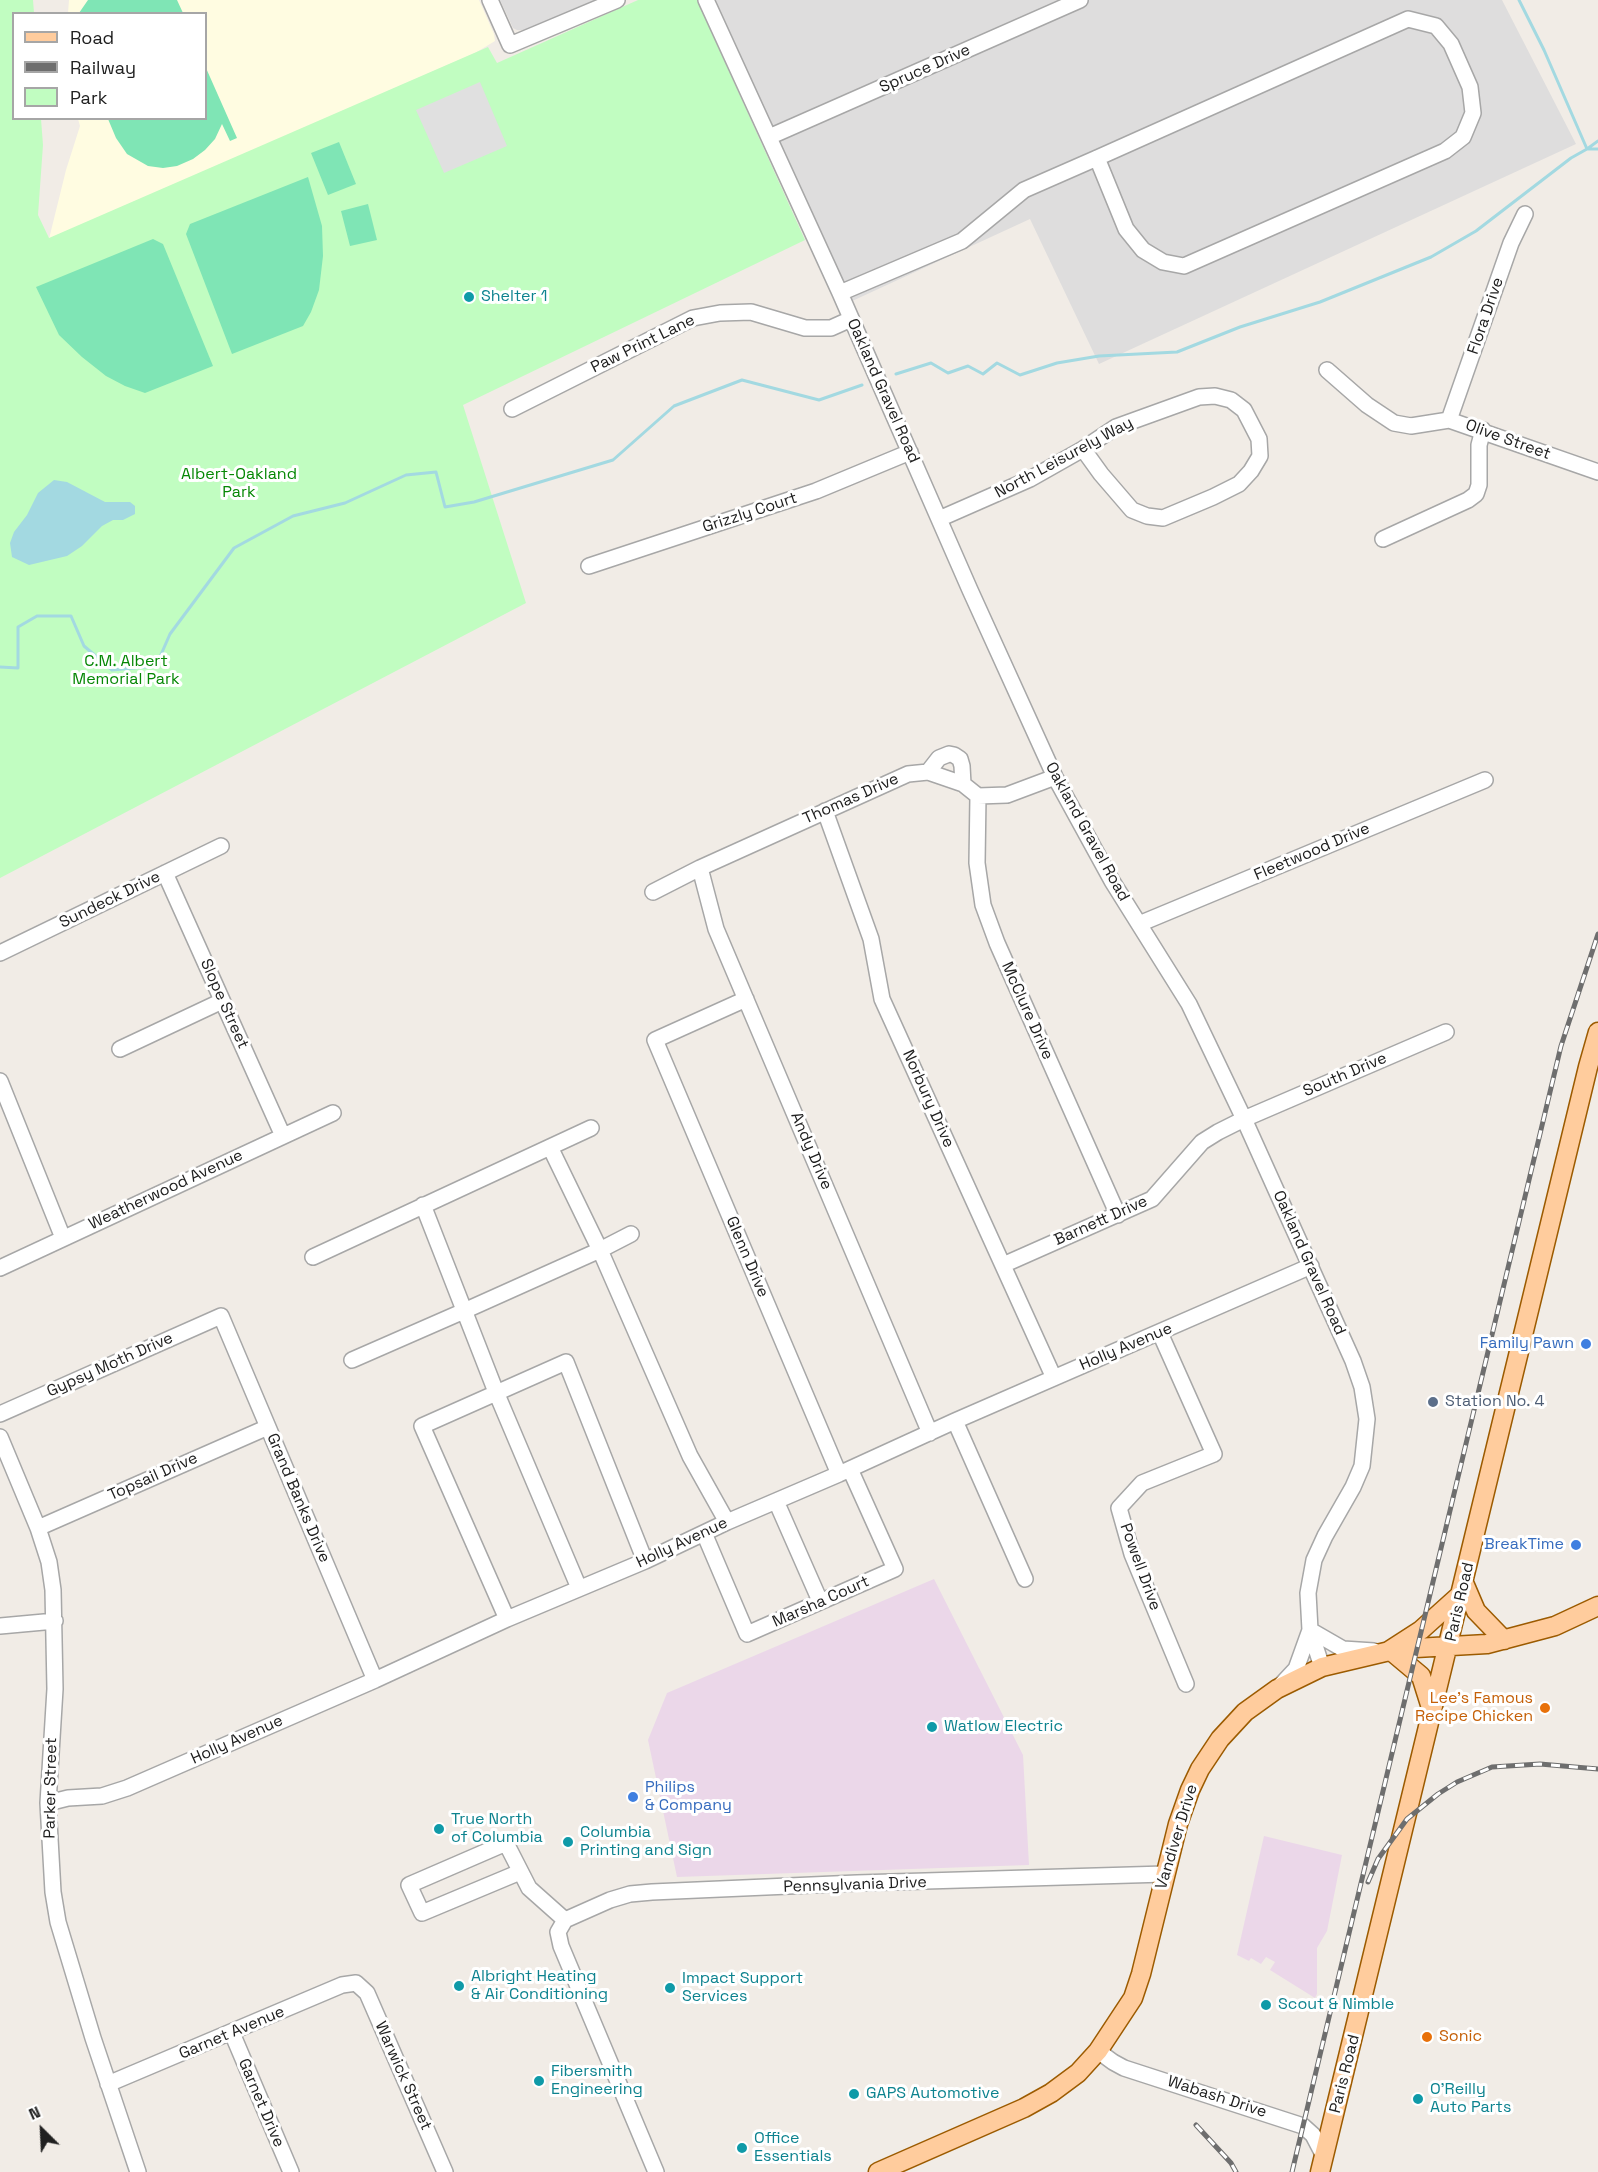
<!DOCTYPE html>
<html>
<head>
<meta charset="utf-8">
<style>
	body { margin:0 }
	#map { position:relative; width:1598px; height:2172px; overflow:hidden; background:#f1ece6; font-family:"Space Grotesk",sans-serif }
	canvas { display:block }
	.legend { position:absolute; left:12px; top:12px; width:195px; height:108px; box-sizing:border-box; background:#fff; border:2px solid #a6a6a6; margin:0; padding:8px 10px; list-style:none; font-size:18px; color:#202020 }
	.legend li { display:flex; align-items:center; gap:12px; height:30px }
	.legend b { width:30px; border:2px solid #a6a6a6 }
	.north { position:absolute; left:12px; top:2100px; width:60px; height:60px; -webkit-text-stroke:4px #fff; paint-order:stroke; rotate:336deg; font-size:16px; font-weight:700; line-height:24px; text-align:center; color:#202020 }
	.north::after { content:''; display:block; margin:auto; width:21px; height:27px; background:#202020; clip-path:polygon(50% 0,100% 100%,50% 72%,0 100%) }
</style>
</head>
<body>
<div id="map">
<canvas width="1598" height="2172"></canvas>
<ul class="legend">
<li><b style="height:8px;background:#ffcc9d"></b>Road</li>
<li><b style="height:8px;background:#6e6e6e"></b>Railway</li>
<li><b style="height:16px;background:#c1fdc1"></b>Park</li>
</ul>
<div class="north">N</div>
</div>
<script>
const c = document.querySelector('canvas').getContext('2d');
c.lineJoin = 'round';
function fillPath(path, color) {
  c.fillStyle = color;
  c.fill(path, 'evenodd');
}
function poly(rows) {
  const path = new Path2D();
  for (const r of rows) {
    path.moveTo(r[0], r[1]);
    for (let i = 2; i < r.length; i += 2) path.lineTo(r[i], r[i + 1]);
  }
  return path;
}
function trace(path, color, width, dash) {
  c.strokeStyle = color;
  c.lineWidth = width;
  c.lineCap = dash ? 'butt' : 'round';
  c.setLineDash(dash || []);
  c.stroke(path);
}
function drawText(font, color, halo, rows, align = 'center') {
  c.font = font + ' "Space Grotesk",sans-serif';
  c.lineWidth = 6;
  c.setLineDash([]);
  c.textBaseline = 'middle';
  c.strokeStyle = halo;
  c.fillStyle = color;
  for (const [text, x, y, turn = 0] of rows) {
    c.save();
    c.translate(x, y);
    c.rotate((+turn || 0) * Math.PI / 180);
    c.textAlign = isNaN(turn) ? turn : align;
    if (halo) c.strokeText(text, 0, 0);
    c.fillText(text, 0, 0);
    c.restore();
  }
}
fillPath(poly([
	[500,0,602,0,532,31,517,30,513,28],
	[715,0,1502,0,1576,144,1099,364,1030,219,850,302]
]), '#dedddd');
fillPath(poly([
	[934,1579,1023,1755,1029,1865,677,1877,648,1740,667,1693],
	[1264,1836,1342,1855,1327,1931,1317,1948,1317,1994,1315,1998,1270,1970,1275,1962,1266,1957,1261,1964,1251,1958,1249,1961,1237,1955]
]), '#ebd7e9');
fillPath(poly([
	[69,0,479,0,494,34,495,41,475,53,49,239,66,170,80,126,78,119,206,118,206,14,68,13]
]), '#fffce1');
fillPath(poly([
	[0,0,33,0,34,13,14,14,14,118,41,119,43,145,38,215,49,238,488,47,497,63,638,0,697,0,805,240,463,405,526,603,0,878]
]), '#c1fdc1');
fillPath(poly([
	[88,0,177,0,183,13,79,13],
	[206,68,237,138,230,141,222,124,215,139,205,150,193,159,177,166,163,168,148,166,127,154,116,138,108,119,206,118],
	[339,142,356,184,328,195,311,153],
	[308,177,322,226,323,256,319,290,311,312,303,326,232,354,186,234,190,224],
	[368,204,377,240,350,246,341,211],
	[153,239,163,244,213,366,145,393,125,386,106,376,82,357,59,335,36,287]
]), '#7fe5b5');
fillPath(poly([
	[480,82,507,146,444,173,416,110]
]), '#e0e0e0');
fillPath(poly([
	[54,480,67,482,105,502,130,502,135,506,135,514,123,520,113,520,102,526,82,546,67,556,29,565,12,557,10,543,14,532,27,515,38,493]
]), '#a3d9e1');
trace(poly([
	[1519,0,1544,50,1587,149,1598,141],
	[896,374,931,363,948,373,968,366,983,374,997,363,1020,375,1057,363,1099,356,1177,352,1240,327,1320,302,1431,257,1476,231,1571,158,1587,149,1598,149],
	[0,667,18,668,18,627,37,616,71,616,84,646,112,670,156,666,170,634,234,548,293,516,345,503,406,475,436,472,445,507,474,502,613,460,674,406,742,380,819,400,862,385]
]), '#a3d9e1', 3);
const minor = poly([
	[490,0,510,45,617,0],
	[706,0,840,293,970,590,1055,777,1112,881,1189,1004,1244,1119,1353,1361,1362,1387,1367,1419,1362,1466,1353,1487,1325,1536,1314,1560,1308,1593,1310,1630,1322,1667],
	[769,137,1080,0],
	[840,293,962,241,1024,190,1097,158,1408,19,1436,26,1451,44,1470,87,1473,113,1463,137,1445,151,1184,266,1163,262,1143,250,1126,229,1097,158],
	[1327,370,1367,405,1394,423,1411,426,1449,420,1598,472],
	[512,409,693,318,720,313,751,312,805,328,831,328,851,319],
	[1449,420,1511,243,1525,214],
	[939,519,1030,479,1083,449,1116,427,1199,397,1215,396,1231,400,1244,410,1259,439,1260,456,1251,471,1239,484,1213,497,1163,518,1147,516,1132,510,1101,474,1083,449],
	[1383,539,1468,500,1476,494,1479,485,1479,445,1483,430],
	[589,566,816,491,910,452],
	[928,772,939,758,949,754,954,755,960,759,962,766,963,784],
	[978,796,977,863,983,905,997,943,1118,1215],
	[825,811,871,939,882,999,1054,1378],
	[700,868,716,929,930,1433],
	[165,873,283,1136],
	[653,892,700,868,908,774,928,772,963,784,978,796,1007,795,1055,777],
	[1139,924,1485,780],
	[0,953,221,846],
	[746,999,655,1040,839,1474],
	[120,1049,222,1001],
	[0,1081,63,1238],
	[550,1147,600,1250,690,1456,727,1522],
	[423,1205,496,1392,579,1588],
	[313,1257,591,1128],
	[1003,1265,1152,1199,1202,1142,1218,1132,1244,1119,1446,1032],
	[0,1268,333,1113],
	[1160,1333,1214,1454,1142,1483,1119,1508,1132,1554,1186,1684],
	[352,1360,464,1311,600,1250,631,1234],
	[0,1414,221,1316,375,1680],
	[955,1421,1025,1579],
	[0,1437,38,1528,49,1562,53,1590,55,1689,48,1803,53,1892,58,1922,93,2038,138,2172],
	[776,1501,820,1601],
	[38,1528,268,1427],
	[704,1533,747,1634,895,1569,850,1469],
	[507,1619,422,1426,566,1362,645,1561],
	[0,1626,55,1621],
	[1310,1630,1343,1649,1374,1651],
	[1281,1685,1296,1669,1310,1630],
	[48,1803,68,1798,102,1796,127,1788,375,1680,507,1619,645,1561,727,1522,839,1474,955,1421,1311,1266],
	[520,1872,422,1913,409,1885,506,1843,529,1888,565,1920],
	[232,2033,291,2172],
	[1098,2051,1113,2062,1124,2068,1303,2126,1313,2135,1324,2156],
	[108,2084,342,1985,356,1983,367,1993,445,2172],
	[656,2172,561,1946,558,1932,565,1920,610,1900,630,1894,652,1892,857,1883,1165,1874]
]);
const major = poly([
	[1464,1583,1476,1611,1504,1640],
	[1432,1711,1421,1676,1390,1650,1421,1630,1461,1594],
	[878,2172,1024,2108,1051,2093,1078,2073,1098,2051,1133,1998,1141,1974,1178,1824,1190,1790,1200,1769,1220,1739,1245,1712,1277,1689,1322,1667,1398,1649,1487,1644,1555,1626,1598,1606],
	[1320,2172,1588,1067,1598,1032]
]);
trace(minor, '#a7a7a7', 18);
trace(major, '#9c5b00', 21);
trace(minor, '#fff', 15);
trace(major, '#ffcc9d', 18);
const rail = poly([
	[1368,1882,1378,1859,1407,1819,1438,1794,1457,1782,1492,1767,1540,1764,1598,1769],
	[1196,2125,1231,2163,1236,2172],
	[1292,2172,1561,1046,1598,934]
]);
trace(rail, '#6e6e6e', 5);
trace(rail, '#fff', 3, [9]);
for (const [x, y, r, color] of [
	[469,297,6,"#0f9aa8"],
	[1586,1344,6,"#3f7fe0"],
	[1433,1402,6,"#5c6f8a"],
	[1576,1545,6,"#3f7fe0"],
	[1545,1708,6,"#e8710a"],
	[932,1727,6,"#0f9aa8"],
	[633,1797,6,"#3f7fe0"],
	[439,1829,6,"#0f9aa8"],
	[568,1842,6,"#0f9aa8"],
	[459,1986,6,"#0f9aa8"],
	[670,1988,6,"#0f9aa8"],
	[1266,2005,6,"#0f9aa8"],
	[1427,2037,6,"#e8710a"],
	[539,2081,6,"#0f9aa8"],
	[854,2094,6,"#0f9aa8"],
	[1418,2099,6,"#0f9aa8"],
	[742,2148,6,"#0f9aa8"]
]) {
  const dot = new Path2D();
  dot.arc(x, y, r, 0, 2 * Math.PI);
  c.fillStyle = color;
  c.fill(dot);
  trace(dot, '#fff', 2);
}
drawText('16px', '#202020', '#fff', [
	["Spruce Drive",925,69,-24],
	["Flora Drive",1486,316,-71],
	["Paw Print Lane",643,344,-26],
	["Oakland Gravel Road",883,391,66],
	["Olive Street",1508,440,20],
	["North Leisurely Way",1064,458,-28],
	["Grizzly Court",750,513,-18],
	["Thomas Drive",851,799,-24],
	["Oakland Gravel Road",1087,832,61],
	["Fleetwood Drive",1312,852,-23],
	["Sundeck Drive",110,900,-26],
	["Slope Street",224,1004,66],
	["McClure Drive",1027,1011,66],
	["South Drive",1345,1075,-23],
	["Norbury Drive",928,1099,66],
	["Andy Drive",811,1151,67],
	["Weatherwood Avenue",166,1190,-25],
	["Barnett Drive",1101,1221,-24],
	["Glenn Drive",747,1257,67],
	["Oakland Gravel Road",1309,1263,66],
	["Holly Avenue",1126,1347,-23],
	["Gypsy Moth Drive",110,1365,-24],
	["Topsail Drive",153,1477,-24],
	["Grand Banks Drive",298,1498,67],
	["Holly Avenue",682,1543,-25],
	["Powell Drive",1140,1567,70],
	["Marsha Court",821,1602,-24],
	["Paris Road",1460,1602,-77],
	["Holly Avenue",237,1740,-24],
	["Parker Street",51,1788,-89],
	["Vandiver Drive",1177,1837,-73],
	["Pennsylvania Drive",855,1885,-2],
	["Garnet Avenue",232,2033,-23],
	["Paris Road",1345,2074,-76],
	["Warwick Street",403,2076,66],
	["Wabash Drive",1217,2097,18],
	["Garnet Drive",261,2103,67]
]);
drawText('16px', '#0d838f', '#fff', [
	["Shelter 1",481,297],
	["Watlow Electric",944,1727],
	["True North",451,1820],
	["of Columbia",451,1838],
	["Columbia",580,1833],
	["Printing and Sign",580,1851],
	["Albright Heating",471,1977],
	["& Air Conditioning",471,1995],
	["Impact Support",682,1979],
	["Services",682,1997],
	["Scout & Nimble",1278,2005],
	["Fibersmith",551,2072],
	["Engineering",551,2090],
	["O’Reilly",1430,2090],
	["Auto Parts",1430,2108],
	["GAPS Automotive",866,2094],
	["Office",754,2139],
	["Essentials",754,2157]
], 'left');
drawText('16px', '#058704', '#fff', [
	["Albert-Oakland",239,475],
	["Park",239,493],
	["C.M. Albert",126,662],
	["Memorial Park",126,680]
]);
drawText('16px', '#366cbe', '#fff', [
	["Family Pawn",1574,1344],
	["BreakTime",1564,1545],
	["Philips",645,1788,"left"],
	["& Company",645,1806,"left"]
], 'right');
drawText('16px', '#4e5e75', '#fff', [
	["Station No. 4",1445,1402]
], 'left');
drawText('16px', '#c56008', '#fff', [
	["Lee's Famous",1533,1699],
	["Recipe Chicken",1533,1717],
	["Sonic",1439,2037,"left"]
], 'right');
</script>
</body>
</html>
